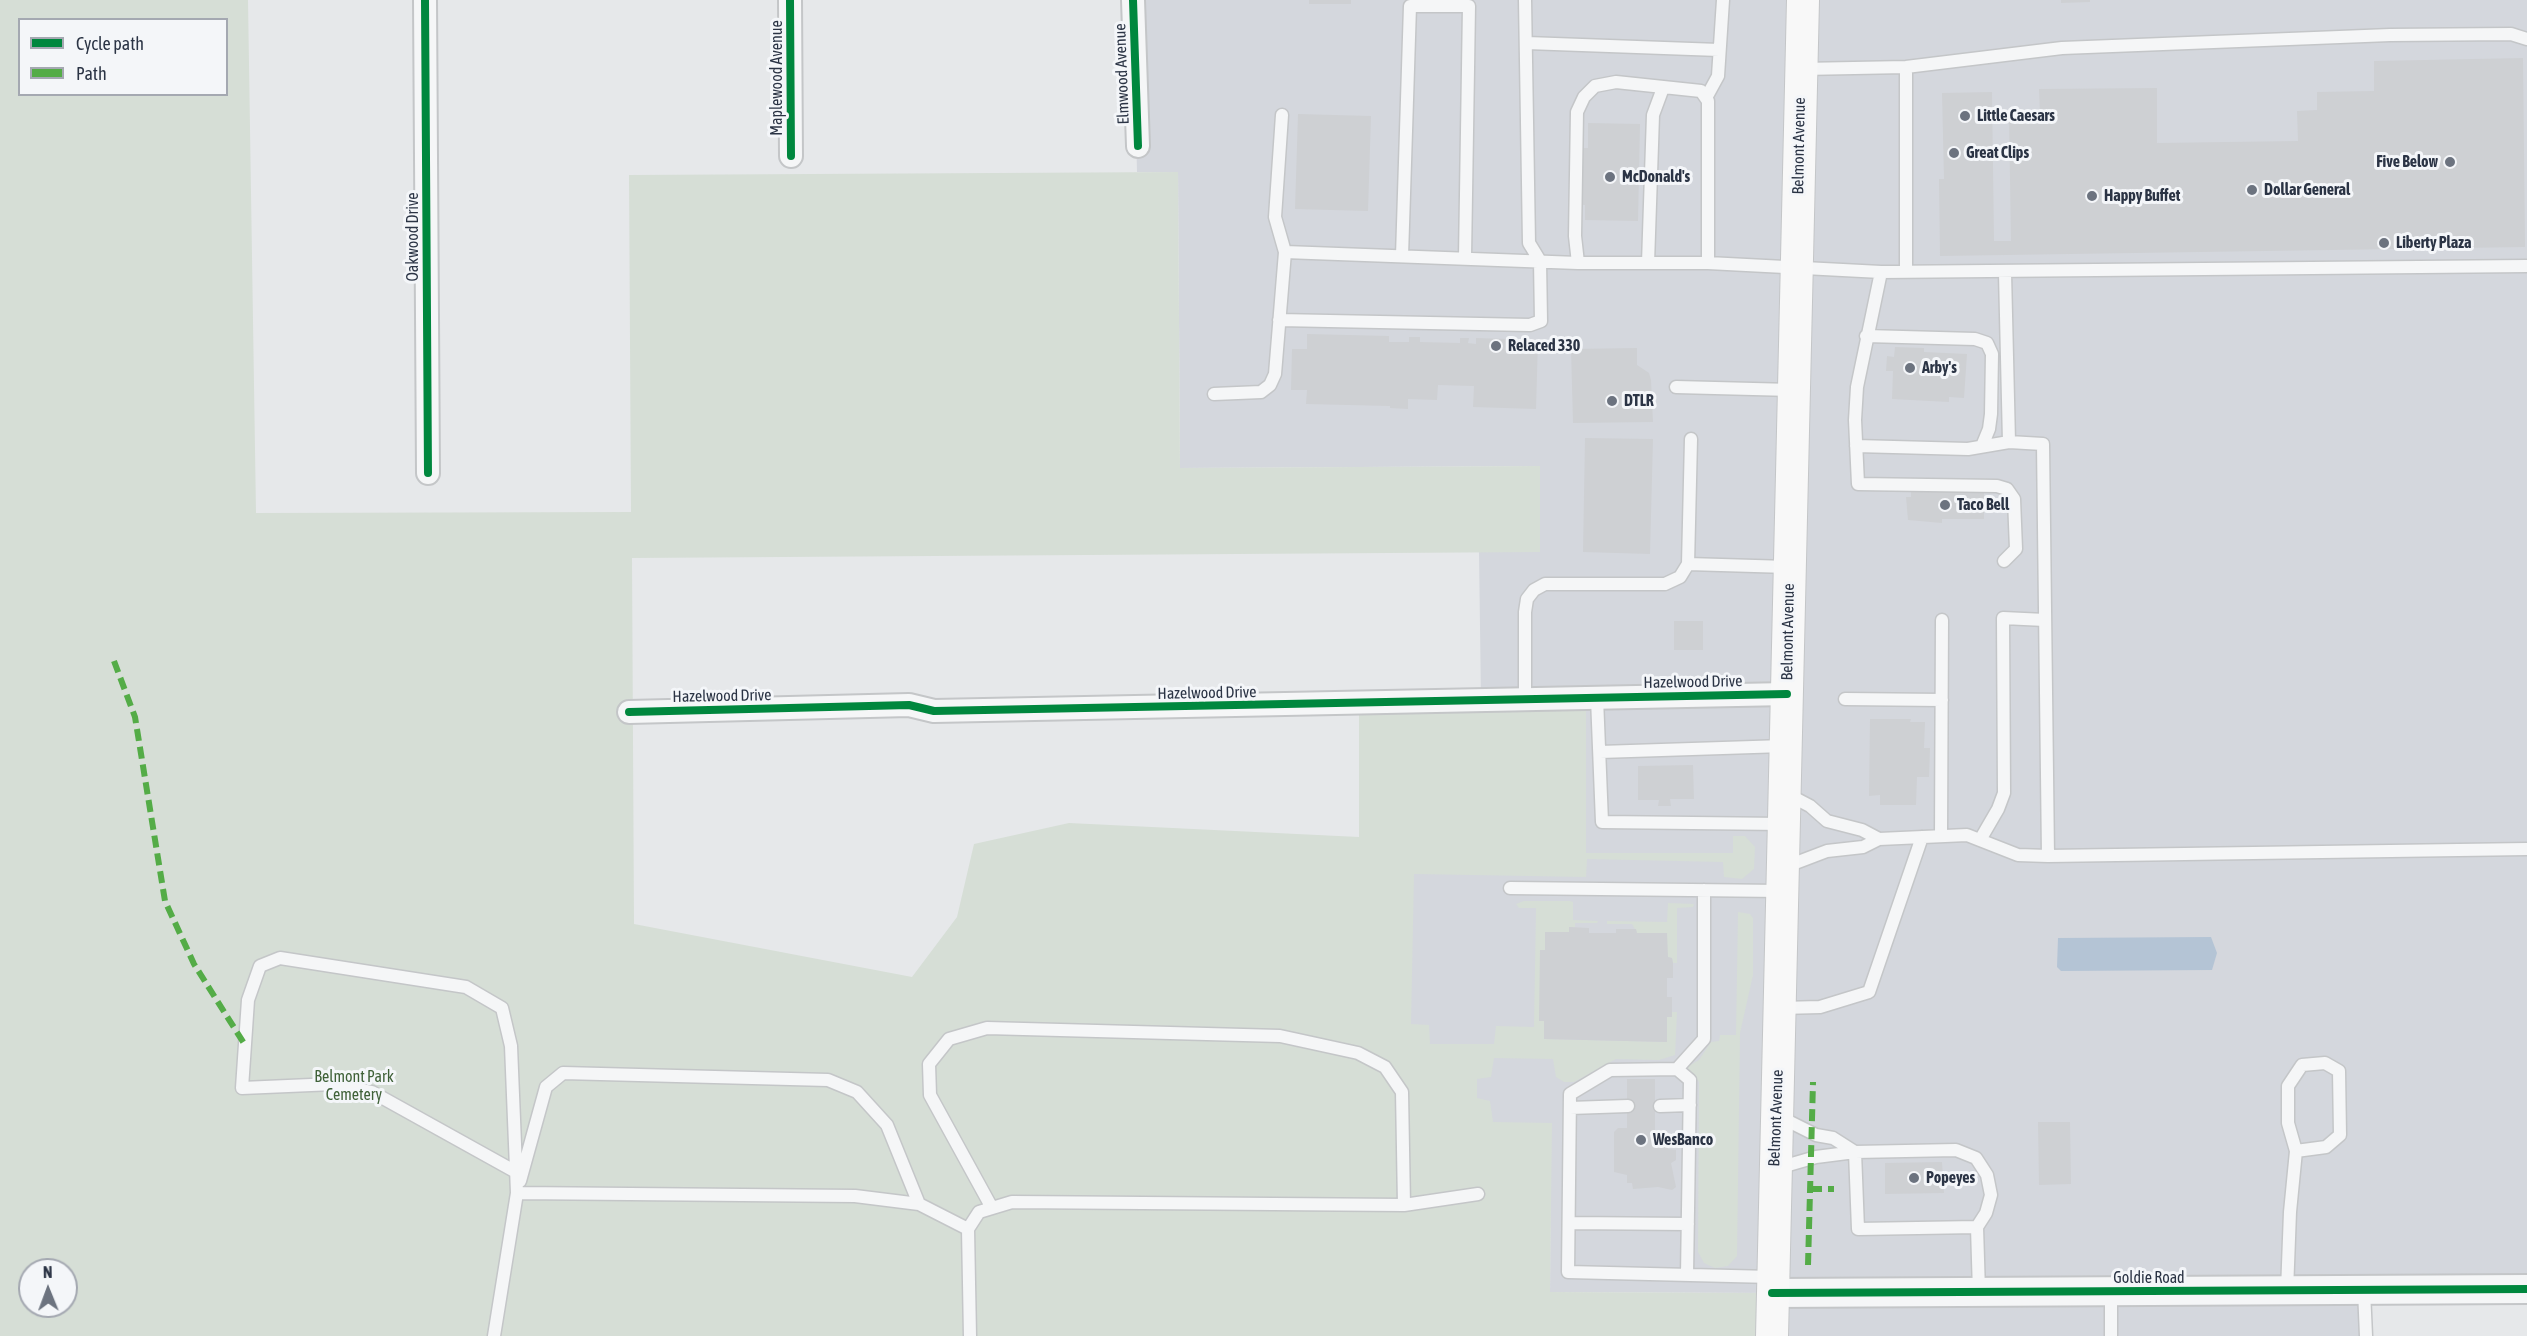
<!DOCTYPE html>
<html>
<head>
<meta charset="utf-8">
<style>
	body { margin:0 }
	#map { position:relative; width:2527px; height:1336px; overflow:hidden; background:#e6e8ea; font-family:"Asap Condensed",sans-serif }
	canvas { display:block }
	.legend { position:absolute; left:18px; top:18px; width:210px; height:78px; box-sizing:border-box; background:#f4f6f9; border:2px solid #a4a8b1; margin:0; padding:8px 10px; list-style:none; font-size:18px; color:#2b3445 }
	.legend li { display:flex; align-items:center; gap:12px; height:30px }
	.legend b { width:30px; border:2px solid #a4a8b1 }
	.north { position:absolute; left:18px; top:1258px; width:60px; height:60px; box-sizing:border-box; background:#f4f6f9; border:2px solid #a4a8b1; border-radius:50%; rotate:359deg; font-size:16px; font-weight:700; line-height:24px; text-align:center; color:#2b3445 }
	.north::after { content:''; display:block; margin:auto; width:21px; height:27px; background:#6c737f; clip-path:polygon(50% 0,100% 100%,50% 72%,0 100%) }
</style>
</head>
<body>
<div id="map">
<canvas width="2527" height="1336"></canvas>
<ul class="legend">
<li><b style="height:8px;background:#00873e"></b>Cycle path</li>
<li><b style="height:8px;background:#54ac47"></b>Path</li>
</ul>
<div class="north">N</div>
</div>
<script>
const c = document.querySelector('canvas').getContext('2d');
c.lineJoin = 'round';
function fillPath(path, color) {
  c.fillStyle = color;
  c.fill(path, 'evenodd');
}
function poly(rows) {
  const path = new Path2D();
  for (const r of rows) {
    path.moveTo(r[0], r[1]);
    for (let i = 2; i < r.length; i += 2) path.lineTo(r[i], r[i + 1]);
  }
  return path;
}
function trace(path, color, width, dash) {
  c.strokeStyle = color;
  c.lineWidth = width;
  c.lineCap = dash ? 'butt' : 'round';
  c.setLineDash(dash || []);
  c.stroke(path);
}
function drawText(font, color, halo, rows, align = 'center') {
  c.font = font + ' "Asap Condensed",sans-serif';
  c.lineWidth = 6;
  c.setLineDash([]);
  c.textBaseline = 'middle';
  c.strokeStyle = halo;
  c.fillStyle = color;
  for (const [text, x, y, turn = 0] of rows) {
    c.save();
    c.translate(x, y);
    c.rotate((+turn || 0) * Math.PI / 180);
    c.textAlign = isNaN(turn) ? turn : align;
    if (halo) c.strokeText(text, 0, 0);
    c.fillText(text, 0, 0);
    c.restore();
  }
}
fillPath(poly([
	[1133,0,2527,0,2527,1289,2364,1290,2366,1336,1772,1336,1771,1293,1550,1292,1551,1131,1464,1130,1401,1050,1358,876,1481,701,1479,552,1540,552,1540,466,1180,468,1178,172,1137,172]
]), '#d4d7dd');
fillPath(poly([
	[0,0,248,0,256,513,631,512,629,175,1178,172,1180,468,1540,466,1540,552,632,558,634,924,912,977,957,917,974,844,1069,823,1359,837,1359,704,1586,706,1586,853,1733,853,1733,836,1745,836,1755,847,1754,869,1742,879,1724,877,1723,862,1587,859,1586,877,1414,874,1411,1024,1429,1025,1430,1044,1494,1044,1496,1026,1534,1027,1536,908,1519,908,1516,904,1524,901,1570,901,1573,902,1573,920,1598,921,1597,923,1575,923,1575,927,1569,927,1569,932,1545,933,1545,950,1541,950,1540,1021,1544,1021,1544,1039,1667,1042,1667,1017,1672,1017,1672,1012,1677,1012,1675,1055,1659,1060,1616,1059,1574,1082,1564,1082,1556,1077,1553,1059,1494,1058,1491,1077,1477,1079,1477,1098,1490,1101,1493,1122,1552,1123,1550,1292,1772,1293,1772,1336,0,1336],
	[20,20,226,20,226,94,20,94],
	[30,1270,66,1270,66,1306,30,1306],
	[1668,903,1694,904,1693,907,1677,908,1677,963,1673,963,1672,958,1668,957,1637,933,1632,924,1607,924,1607,921,1667,922],
	[1738,912,1750,914,1753,918,1753,975,1740,1033,1737,1256,1728,1266,1715,1268,1704,1263,1698,1252,1699,1082,1687,1067,1699,1060,1711,1042,1719,1041,1720,1035,1736,1035]
]), '#d6ded6');
fillPath(poly([
	[2211,937,2217,953,2212,970,2061,971,2057,967,2058,938]
]), '#b4c4d5');
fillPath(poly([
	[1309,0,1351,0,1351,4,1309,4],
	[2061,0,2090,0,2090,2,2061,3],
	[2523,58,2525,247,1940,256,1939,179,1944,179,1942,93,1992,92,1994,241,2011,241,2009,116,2040,115,2039,89,2157,88,2157,143,2298,141,2297,111,2317,110,2317,92,2374,91,2374,61],
	[1298,114,1371,116,1368,211,1295,209],
	[1588,123,1640,124,1638,221,1585,220,1585,205,1580,205,1581,148,1588,148],
	[1307,334,1389,336,1389,342,1409,342,1409,337,1420,337,1420,342,1460,343,1460,338,1469,338,1468,343,1476,344,1476,338,1538,340,1536,409,1473,407,1474,386,1438,385,1437,400,1408,399,1408,409,1390,408,1390,406,1306,404,1307,390,1291,390,1292,349,1307,349],
	[1895,347,1924,348,1924,352,1967,354,1964,398,1949,397,1949,402,1892,399,1893,371,1886,371,1887,356,1894,357],
	[1637,348,1637,365,1649,373,1651,380,1653,422,1573,423,1571,349],
	[1585,438,1653,439,1650,554,1583,552],
	[1948,488,1949,492,1984,492,1984,519,1942,519,1942,523,1908,520,1906,497,1911,497,1911,490],
	[1674,621,1703,621,1703,650,1674,650],
	[1870,719,1911,719,1910,722,1925,722,1924,748,1930,748,1929,777,1917,777,1916,805,1880,805,1880,795,1869,796],
	[1693,765,1694,799,1670,799,1671,806,1658,806,1659,800,1638,800,1638,766],
	[1569,927,1589,928,1589,933,1616,933,1616,929,1636,929,1637,933,1667,933,1668,957,1672,958,1673,963,1673,978,1667,978,1667,997,1672,997,1672,1017,1667,1017,1667,1042,1544,1039,1544,1021,1539,1021,1540,950,1545,950,1545,932,1569,932],
	[1627,1079,1655,1079,1655,1130,1667,1130,1668,1149,1676,1150,1676,1160,1671,1163,1676,1187,1672,1190,1658,1187,1633,1189,1632,1183,1627,1183,1627,1175,1614,1172,1614,1132,1618,1128,1627,1128],
	[2038,1122,2070,1122,2071,1184,2039,1185],
	[1942,1162,1944,1193,1885,1194,1885,1163]
]), '#ced0d3');
const service = poly([
	[1527,43,1719,50],
	[1906,67,1906,272],
	[1802,69,1906,67,2062,48,2390,35,2511,34,2527,39],
	[1706,98,1718,76,1723,0],
	[1285,252,1578,263,1708,263,1881,272,2527,266],
	[1402,256,1410,6,1469,6,1465,257],
	[1578,263,1575,236,1577,112,1584,97,1595,86,1616,82,1701,91,1708,101,1708,263],
	[1648,263,1653,115,1663,88],
	[1881,272,1857,387,1855,420,1858,484,1997,486,2007,489,2014,499,2016,549,2004,561],
	[2005,273,2009,442],
	[1279,320,1530,325,1541,321,1540,261,1529,243,1525,0],
	[1866,336,1975,339,1987,343,1992,354,1991,414,1989,429,1982,446],
	[1676,387,1792,390],
	[1214,394,1261,392,1270,385,1275,374,1285,252,1275,217,1282,115],
	[1856,446,1968,449,2009,442,2043,444,2048,856],
	[1688,564,1691,439],
	[1597,698,1602,822,1783,824],
	[1845,699,1942,700],
	[1525,700,1525,612,1527,599,1534,590,1545,584,1665,584,1680,577,1688,564,1788,567],
	[1600,752,1784,746],
	[1787,794,1810,806,1827,821,1862,830,1879,839],
	[1941,836,1942,620],
	[1980,840,1998,809,2004,793,2003,618,2045,620],
	[1785,867,1827,851,1863,847,1879,839,1967,835,2018,855,2048,856,2527,849],
	[1510,888,1781,891],
	[1704,890,1704,1039,1677,1069,1610,1070,1570,1094,1568,1272,1772,1277],
	[1781,1008,1820,1007,1869,992,1922,837],
	[1677,1069,1690,1080,1687,1275],
	[1660,1106,1690,1105],
	[1570,1108,1628,1106],
	[1778,1116,1816,1135,1833,1138,1855,1152],
	[1855,1152,1858,1229,1977,1227],
	[1778,1168,1816,1157,1855,1152,1956,1150,1976,1158,1987,1175,1991,1195,1986,1213,1977,1227,1979,1292],
	[516,1172,372,1092,334,1084,242,1088,248,1000,260,966,280,958,466,987,502,1008,511,1046,517,1193],
	[520,1181,546,1087,563,1073,828,1080,857,1092,887,1125,919,1204],
	[992,1208,930,1095,929,1064,949,1039,987,1028,1280,1036,1358,1053,1385,1067,1402,1092,1404,1205],
	[1569,1223,1688,1224],
	[2364,1290,2366,1336],
	[2287,1291,2290,1212,2296,1151,2288,1123,2288,1086,2302,1065,2325,1063,2339,1071,2340,1135,2326,1147,2296,1151],
	[2111,1292,2111,1336],
	[494,1336,517,1193,855,1196,919,1204,968,1229],
	[970,1336,968,1229,979,1212,1012,1202,1404,1205,1478,1194]
]);
const minor = poly([
	[425,0,428,473],
	[790,0,791,156],
	[1133,0,1138,146],
	[629,712,909,705,934,711,1787,694]
]);
const tertiary = poly([
	[1772,1293,2527,1289]
]);
const secondary = poly([
	[1772,1336,1803,0]
]);
trace(service, '#c4c6c8', 15);
trace(minor, '#c4c6c8', 26);
trace(tertiary, '#c4c6c8', 32);
trace(secondary, '#c4c6c8', 34);
trace(service, '#f5f6f7', 12);
trace(minor, '#f5f6f7', 22);
trace(tertiary, '#f5f6f7', 28);
trace(secondary, '#f8f8f8', 32);
trace(poly([
	[114,661,135,717,165,901,194,964,245,1045],
	[1810,1189,1834,1189],
	[1808,1265,1813,1082]
]), '#54ac47', 6, [12, 6]);
trace(poly([
	[425,0,428,473],
	[790,0,791,156],
	[1133,0,1138,146],
	[629,712,909,705,934,711,1787,694],
	[1772,1293,2527,1289]
]), '#00873e', 8);
for (const [x, y, r, color] of [
	[1965,116,6,"#6c737f"],
	[1954,153,6,"#6c737f"],
	[2450,162,6,"#6c737f"],
	[1610,177,6,"#6c737f"],
	[2252,190,6,"#6c737f"],
	[2092,196,6,"#6c737f"],
	[2384,243,6,"#6c737f"],
	[1496,346,6,"#6c737f"],
	[1910,368,6,"#6c737f"],
	[1612,401,6,"#6c737f"],
	[1945,505,6,"#6c737f"],
	[1641,1140,6,"#6c737f"],
	[1914,1178,6,"#6c737f"]
]) {
  const dot = new Path2D();
  dot.arc(x, y, r, 0, 2 * Math.PI);
  c.fillStyle = color;
  c.fill(dot);
  trace(dot, '#f4f6f9', 2);
}
drawText('16px', '#2b3445', '#f4f6f9', [
	["Elmwood Avenue",1122,74,-92],
	["Maplewood Avenue",777,78,-90],
	["Belmont Avenue",1799,146,-89],
	["Oakwood Drive",413,237,-90],
	["Belmont Avenue",1788,632,-89],
	["Hazelwood Drive",1693,682,-1],
	["Hazelwood Drive",1207,693,-1],
	["Hazelwood Drive",722,696,-1],
	["Belmont Avenue",1776,1118,-88],
	["Goldie Road",2149,1278]
]);
drawText('bold 16px', '#2b3445', '#f4f6f9', [
	["Little Caesars",1977,116],
	["Great Clips",1966,153],
	["Five Below",2438,162,"right"],
	["McDonald's",1622,177],
	["Dollar General",2264,190],
	["Happy Buffet",2104,196],
	["Liberty Plaza",2396,243],
	["Relaced 330",1508,346],
	["Arby's",1922,368],
	["DTLR",1624,401],
	["Taco Bell",1957,505],
	["WesBanco",1653,1140],
	["Popeyes",1926,1178]
], 'left');
drawText('16px', '#3f6138', '#f4f6f9', [
	["Belmont Park",354,1077],
	["Cemetery",354,1095]
]);
</script>
</body>
</html>
